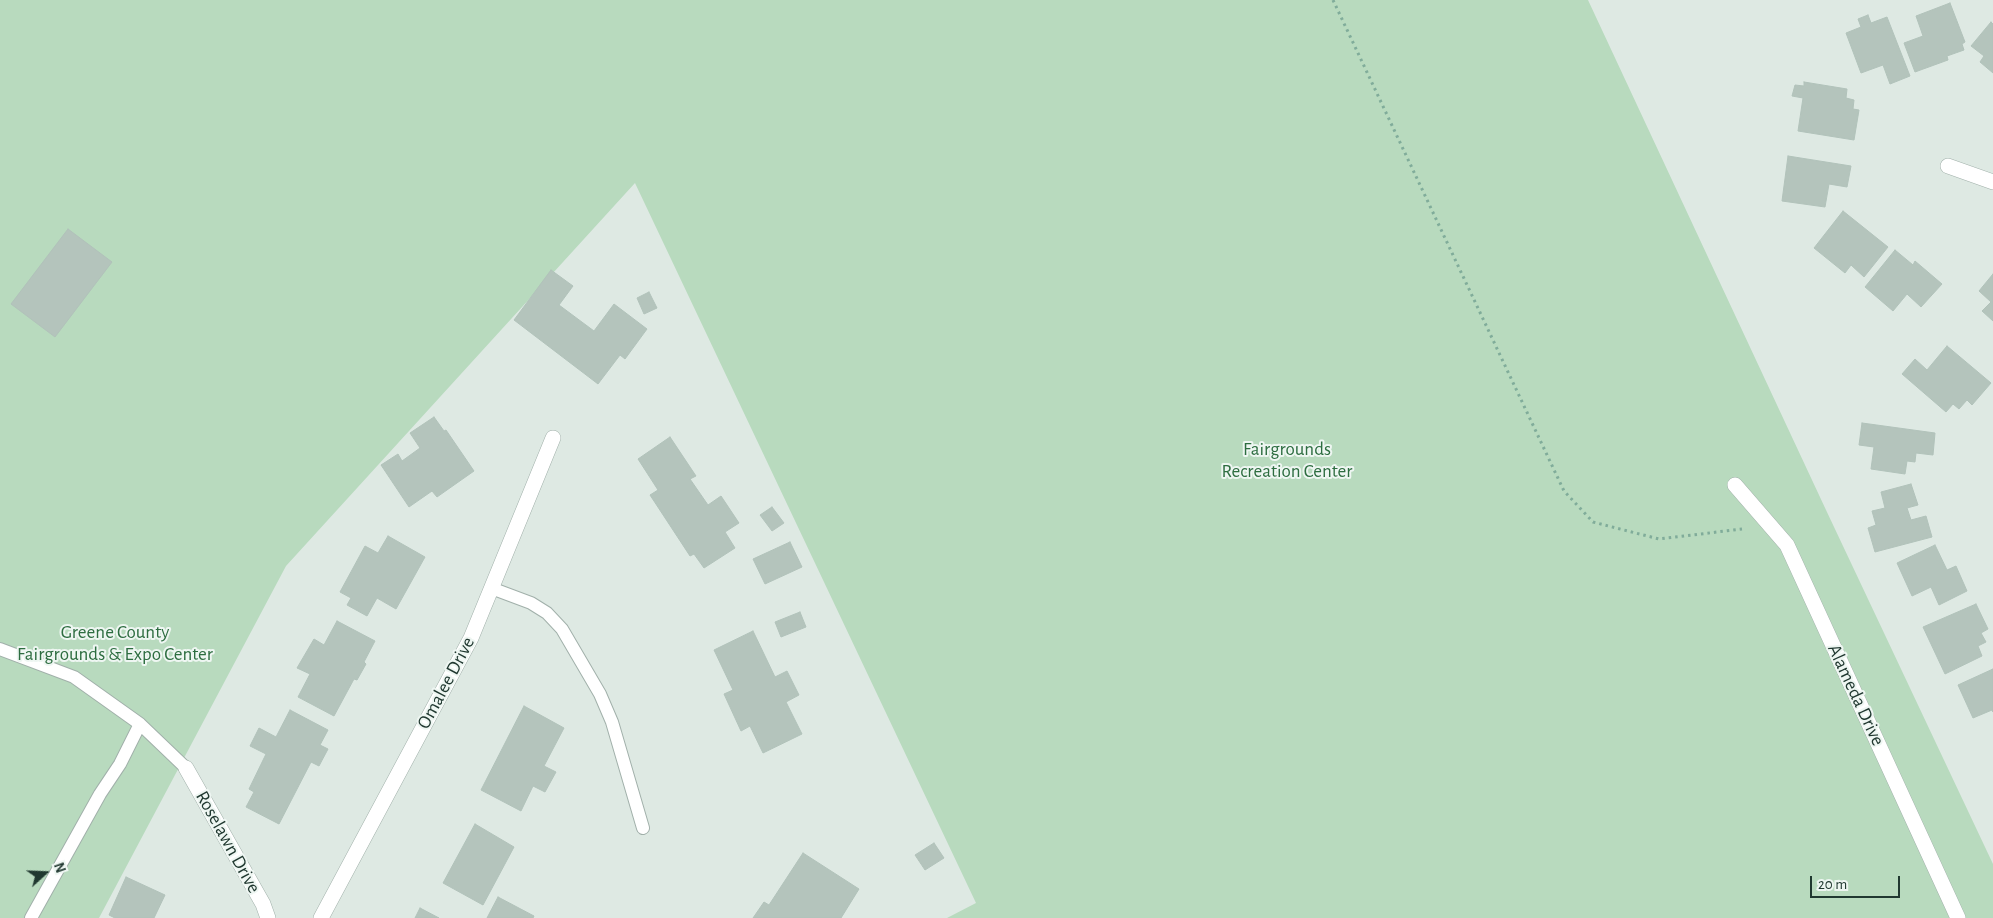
<!DOCTYPE html>
<html>
<head>
<meta charset="utf-8">
<style>
	body { margin:0 }
	#map { position:relative; width:1993px; height:918px; overflow:hidden; background:#dee9e3; font-family:"Alegreya Sans",sans-serif }
	canvas { display:block }
	.north { position:absolute; left:20px; top:848px; width:50px; height:50px; -webkit-text-stroke:4px #eef6f2; paint-order:stroke; rotate:70deg; font-size:14px; font-weight:700; line-height:20px; text-align:center; color:#203830 }
	.north::after { content:''; display:block; margin:auto; width:18px; height:22px; background:#203830; clip-path:polygon(50% 0,100% 100%,50% 72%,0 100%) }
	.scale { position:absolute; left:1810px; top:876px; width:90px; height:22px; box-sizing:border-box; border:2px solid #203830; border-top:0; padding-left:6px; font-size:15px; line-height:18px; white-space:nowrap; color:#203830; -webkit-text-stroke:4px #eef6f2; paint-order:stroke }
</style>
</head>
<body>
<div id="map">
<canvas width="1993" height="918"></canvas>
<div class="north">N</div>
<div class="scale">20 m</div>
</div>
<script>
const c = document.querySelector('canvas').getContext('2d');
c.lineJoin = 'round';
function fillPath(path, color) {
  c.fillStyle = color;
  c.fill(path, 'evenodd');
}
function poly(rows) {
  const path = new Path2D();
  for (const r of rows) {
    path.moveTo(r[0], r[1]);
    for (let i = 2; i < r.length; i += 2) path.lineTo(r[i], r[i + 1]);
  }
  return path;
}
function trace(path, color, width, dash) {
  c.strokeStyle = color;
  c.lineWidth = width;
  c.lineCap = dash ? 'butt' : 'round';
  c.setLineDash(dash || []);
  c.stroke(path);
}
function drawText(font, color, halo, rows, align = 'center') {
  c.font = font + ' "Alegreya Sans",sans-serif';
  c.lineWidth = 4;
  c.setLineDash([]);
  c.textBaseline = 'middle';
  c.strokeStyle = halo;
  c.fillStyle = color;
  for (const [text, x, y, turn = 0] of rows) {
    c.save();
    c.translate(x, y);
    c.rotate((+turn || 0) * Math.PI / 180);
    c.textAlign = isNaN(turn) ? turn : align;
    if (halo) c.strokeText(text, 0, 0);
    c.fillText(text, 0, 0);
    c.restore();
  }
}
fillPath(poly([
	[0,0,1588,0,1826,510,1993,864,1993,918,947,918,976,903,635,183,286,566,99,918,0,918]
]), '#b8dabe');
const building = poly([
	[1950,3,1965,42,1962,44,1964,50,1947,56,1948,60,1915,72,1904,43,1923,36,1916,16,1950,3],
	[1868,15,1871,23,1887,17,1910,76,1890,84,1883,65,1861,73,1846,33,1861,27,1858,19,1868,15],
	[1991,22,1993,24,1993,73,1980,62,1984,56,1971,46,1991,22],
	[1804,82,1847,89,1846,98,1854,100,1853,109,1859,110,1854,140,1798,131,1803,98,1792,96,1795,85,1804,86,1804,82],
	[1788,156,1851,166,1847,187,1829,184,1825,207,1782,201,1788,156],
	[1843,211,1888,247,1864,277,1851,265,1845,273,1814,248,1843,211],
	[68,229,112,262,55,337,11,304,68,229],
	[1895,250,1913,265,1915,261,1942,284,1921,307,1907,294,1893,311,1865,287,1895,250],
	[551,270,573,286,559,305,594,331,614,304,647,329,625,359,620,355,598,384,514,320,551,270],
	[1993,274,1993,321,1982,311,1991,302,1979,291,1993,274],
	[649,292,657,308,644,314,637,298,649,292],
	[1947,346,1991,383,1972,405,1967,400,1959,409,1953,404,1946,412,1902,374,1915,359,1927,370,1947,346],
	[434,417,444,431,446,430,474,471,437,497,432,491,409,507,381,465,398,454,402,461,420,448,410,433,434,417],
	[1862,423,1935,433,1933,455,1916,453,1915,462,1907,461,1905,474,1871,469,1874,447,1859,445,1862,423],
	[670,437,696,476,690,479,708,505,721,496,739,523,725,532,735,548,704,568,694,554,690,556,650,495,658,490,638,459,670,437],
	[1911,484,1918,505,1907,508,1911,520,1926,516,1932,537,1875,552,1868,528,1876,525,1872,511,1885,508,1881,492,1911,484],
	[772,507,784,523,772,531,760,515,772,507],
	[388,536,425,557,396,609,377,598,367,616,347,605,351,598,340,592,365,546,378,553,388,536],
	[790,542,802,567,765,584,753,559,790,542],
	[1935,545,1947,570,1956,566,1967,591,1939,605,1931,587,1912,596,1897,563,1935,545],
	[1976,604,1988,629,1981,633,1986,642,1978,646,1982,656,1945,674,1923,627,1976,604],
	[800,612,806,627,781,637,775,622,800,612],
	[337,621,375,641,364,662,366,664,357,680,354,679,334,716,298,697,310,674,297,668,314,639,324,645,337,621],
	[753,631,775,677,787,671,799,695,786,702,802,734,763,753,750,726,741,731,724,694,733,690,714,650,753,631],
	[1993,669,1993,712,1992,710,1973,718,1958,685,1993,669],
	[524,706,564,728,544,766,556,772,545,792,533,786,521,811,481,790,524,706],
	[290,710,328,730,320,745,328,749,319,766,311,762,279,824,246,807,254,792,249,789,266,754,250,746,259,728,276,737,290,710],
	[475,824,514,847,483,905,443,883,475,824],
	[934,843,944,858,925,870,915,855,934,843],
	[803,853,859,889,841,918,753,918,764,902,769,905,803,853],
	[126,877,165,895,154,918,115,918,109,915,126,877],
	[498,897,534,916,533,918,487,918,498,897],
	[420,908,439,918,415,918,420,908]
]);
fillPath(building, '#b4c4bc');
trace(building, '#b1c2ba', 1);
const service = poly([
	[491,588,531,603,547,613,562,629,600,694,612,722,643,828],
	[0,649,74,677,140,724,186,768],
	[31,918,100,794,120,764,140,724]
]);
const minor = poly([
	[1948,166,1993,182],
	[1735,485,1787,545,1958,918],
	[186,768,263,904,268,918],
	[321,918,471,638,553,438]
]);
trace(service, '#a1b0aa', 14);
trace(minor, '#a1b0aa', 16);
trace(poly([
	[1333,0,1564,491,1593,522,1659,539,1742,529]
]), '#80ac9a', 3, [2.5, 4]);
trace(service, '#fff', 12);
trace(minor, '#fff', 15);
drawText('19px', '#2d6d40', '#eef6f2', [
	["Fairgrounds",1287,449],
	["Recreation Center",1287,471],
	["Greene County",115,632],
	["Fairgrounds & Expo Center",115,654]
]);
drawText('19px', '#203830', '#eef6f2', [
	["Omalee Drive",446,683,-62],
	["Alameda Drive",1856,695,65],
	["Roselawn Drive",228,842,61]
]);
</script>
</body>
</html>
